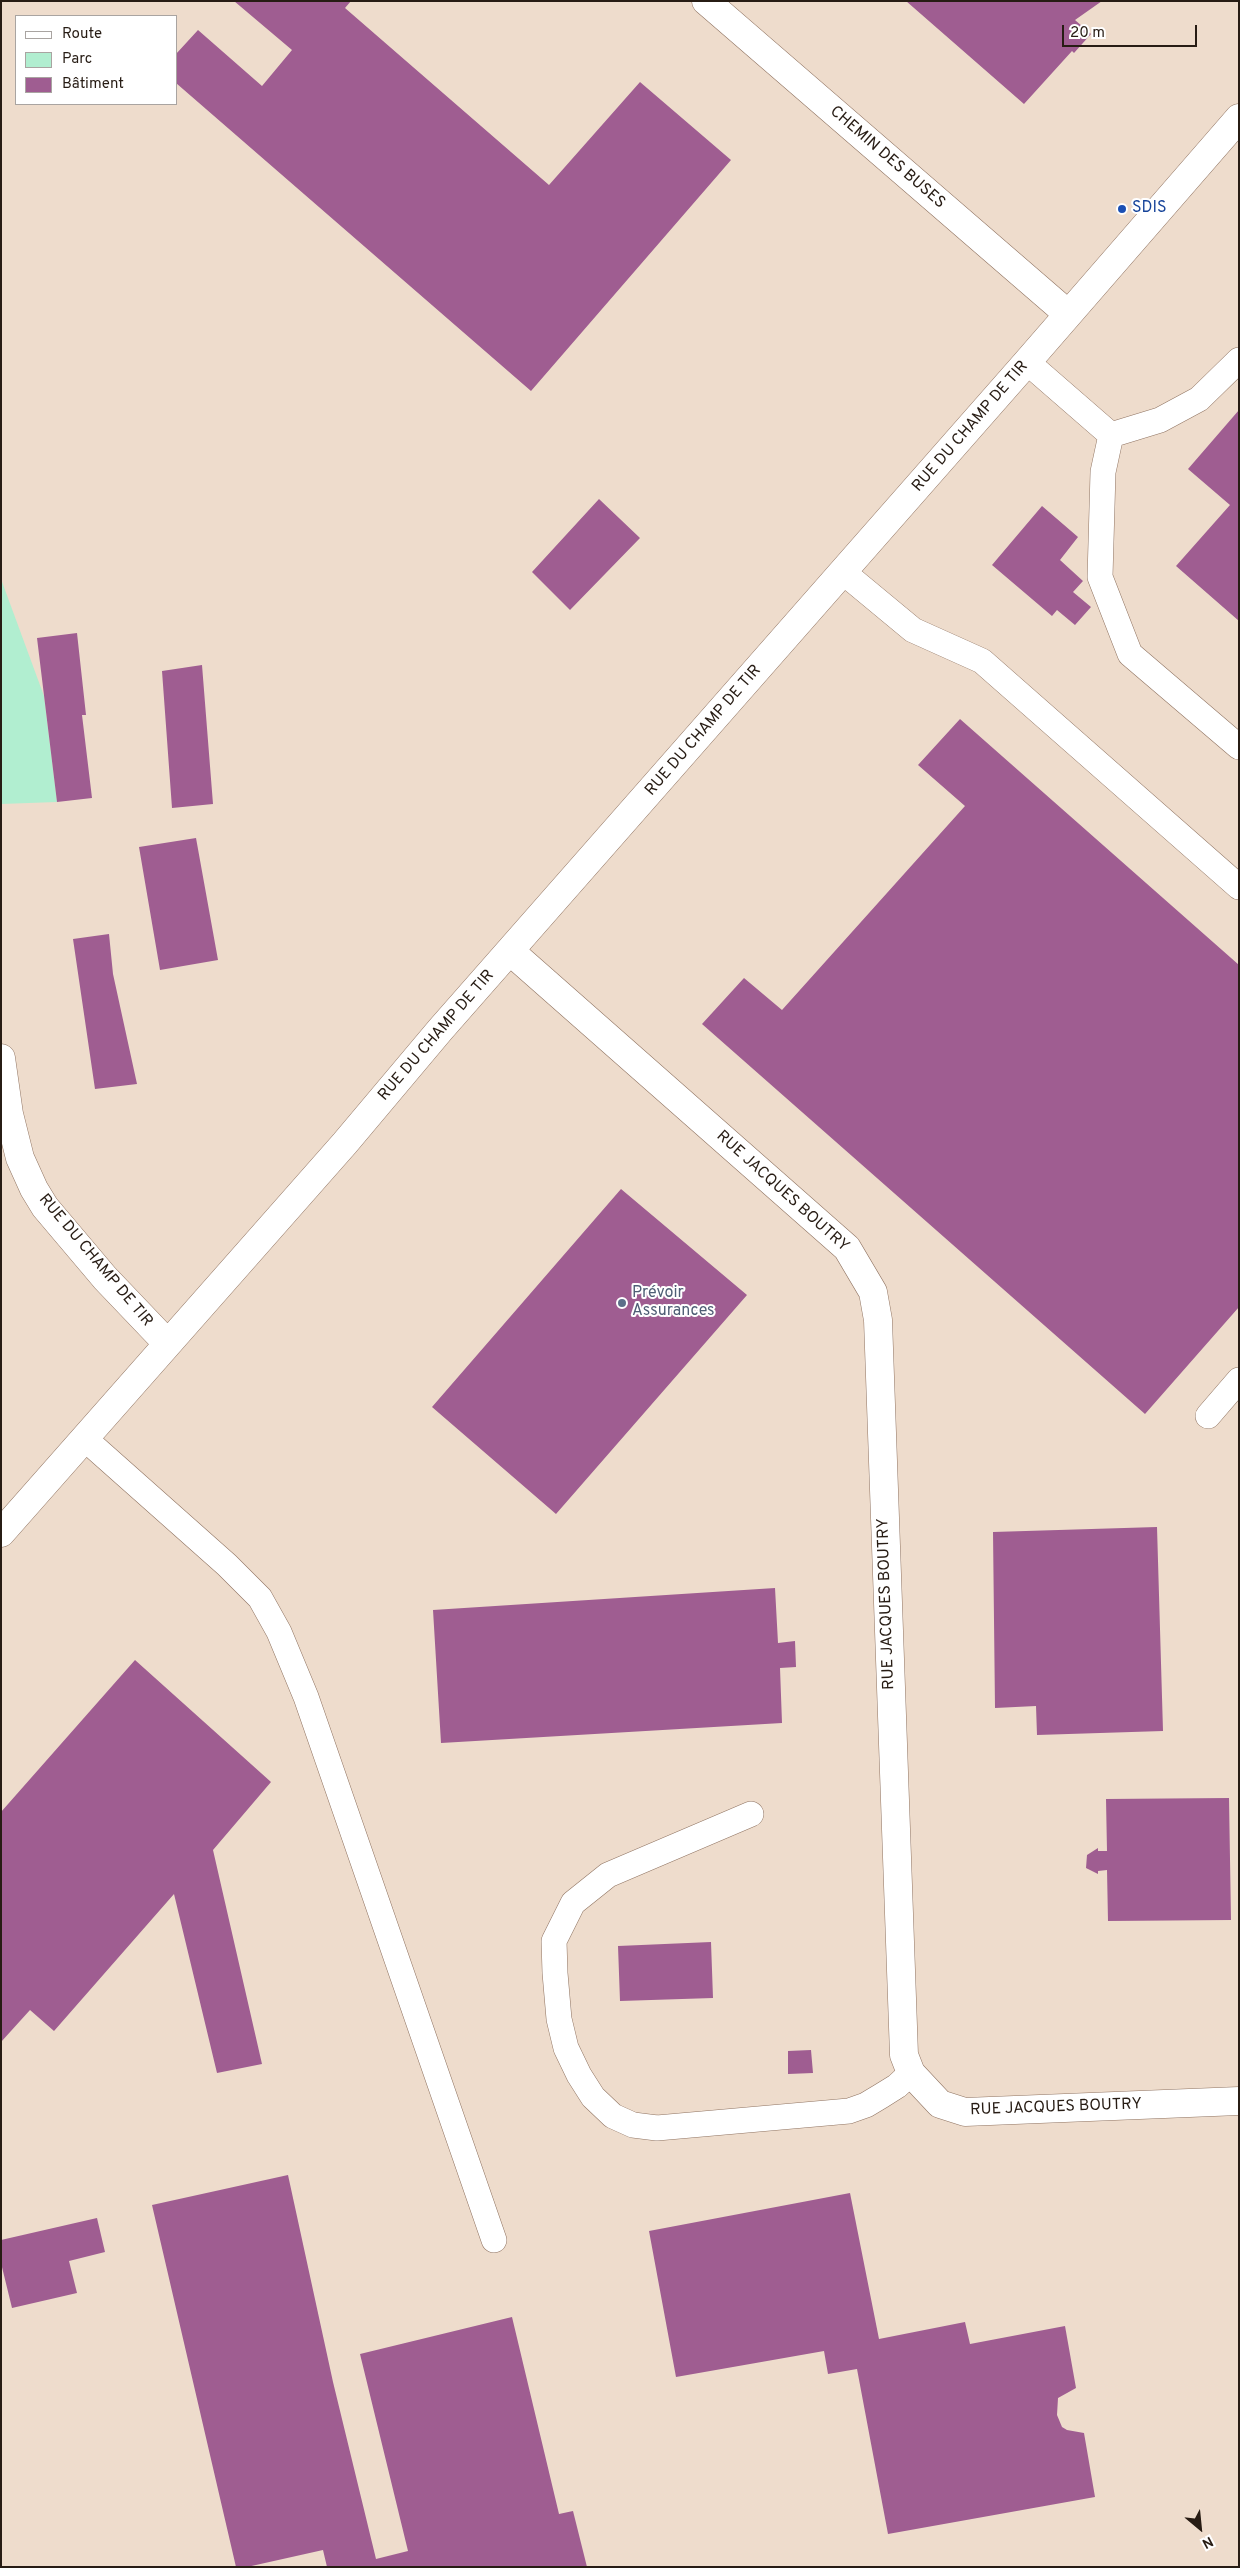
<!DOCTYPE html>
<html>
<head>
<meta charset="utf-8">
<style>
	body { margin:0 }
	#map { position:relative; width:1240px; height:2568px; overflow:hidden; background:#fdeadd; font-family:Overpass,sans-serif }
	canvas { display:block }
	.frame { position:absolute; inset:0; border:2px solid #271c14; pointer-events:none }
	.legend { position:absolute; left:15px; top:15px; width:162px; height:90px; box-sizing:border-box; background:#fff; border:1px solid #a9a4a1; margin:0; padding:6px 9px; list-style:none; font-size:15px; color:#271c14 }
	.legend li { display:flex; align-items:center; gap:10px; height:25px }
	.legend b { width:25px; border:1px solid #a9a4a1 }
	.north { position:absolute; left:1175px; top:2503px; width:50px; height:50px; -webkit-text-stroke:4px #fff; paint-order:stroke; rotate:152deg; font-size:14px; font-weight:700; line-height:20px; text-align:center; color:#271c14 }
	.north::after { content:''; display:block; margin:auto; width:18px; height:22px; background:#271c14; clip-path:polygon(50% 0,100% 100%,50% 72%,0 100%) }
	.scale { position:absolute; left:1062px; top:25px; width:135px; height:22px; box-sizing:border-box; border:2px solid #271c14; border-top:0; padding-left:6px; font-size:15px; line-height:18px; white-space:nowrap; color:#271c14; -webkit-text-stroke:4px #fff; paint-order:stroke }
</style>
</head>
<body>
<div id="map">
<canvas width="1240" height="2568"></canvas>
<div class="frame"></div>
<ul class="legend">
<li><b style="height:6px;background:#fff"></b>Route</li>
<li><b style="height:14px;background:#b1eed0"></b>Parc</li>
<li><b style="height:14px;background:#9f5d91"></b>Bâtiment</li>
</ul>
<div class="north">N</div>
<div class="scale">20 m</div>
</div>
<script>
const c = document.querySelector('canvas').getContext('2d');
c.lineJoin = 'round';
function fillPath(path, color) {
  c.fillStyle = color;
  c.fill(path, 'evenodd');
}
function poly(rows) {
  const path = new Path2D();
  for (const r of rows) {
    path.moveTo(r[0], r[1]);
    for (let i = 2; i < r.length; i += 2) path.lineTo(r[i], r[i + 1]);
  }
  return path;
}
function trace(path, color, width, dash) {
  c.strokeStyle = color;
  c.lineWidth = width;
  c.lineCap = dash ? 'butt' : 'round';
  c.setLineDash(dash || []);
  c.stroke(path);
}
function drawText(font, color, halo, rows, align = 'center') {
  c.font = font + ' Overpass,sans-serif';
  c.lineWidth = 4;
  c.setLineDash([]);
  c.textBaseline = 'middle';
  c.strokeStyle = halo;
  c.fillStyle = color;
  for (const [text, x, y, turn = 0] of rows) {
    c.save();
    c.translate(x, y);
    c.rotate((+turn || 0) * Math.PI / 180);
    c.textAlign = isNaN(turn) ? turn : align;
    if (halo) c.strokeText(text, 0, 0);
    c.fillText(text, 0, 0);
    c.restore();
  }
}
fillPath(poly([
	[1,1,1239,1,1239,2567,1,2567],
	[16,16,176,16,176,104,16,104]
]), '#eedccc');
fillPath(poly([
	[1,579,44,696,57,802,1,804]
]), '#b1eed0');
fillPath(poly([
	[234,1,351,1,345,8,549,185,640,82,731,160,531,391,176,83,176,54,198,30,262,86,292,50],
	[906,1,1102,1,1075,20,1091,34,1074,53,1072,51,1024,104],
	[1239,410,1239,621,1176,566,1230,505,1188,469],
	[599,499,640,538,570,610,532,572],
	[1042,506,1078,537,1060,560,1083,581,1073,592,1091,607,1075,625,1057,610,1052,616,992,565],
	[77,633,86,715,82,715,92,798,57,802,37,638],
	[202,665,213,804,172,808,162,671],
	[960,719,1239,965,1239,1307,1145,1414,702,1024,744,978,782,1010,965,806,918,765],
	[196,838,218,960,160,970,139,847],
	[109,934,113,974,137,1084,95,1089,73,939],
	[621,1189,747,1295,556,1514,432,1407],
	[1157,1527,1163,1731,1037,1735,1036,1706,995,1708,993,1532],
	[775,1588,778,1643,795,1641,796,1667,780,1668,782,1723,441,1743,433,1610],
	[135,1660,271,1782,213,1850,262,2064,217,2073,174,1894,54,2031,30,2010,1,2042,1,1812],
	[1229,1798,1231,1920,1108,1921,1107,1870,1098,1871,1098,1874,1086,1868,1087,1855,1098,1848,1098,1851,1107,1851,1106,1799],
	[711,1942,713,1998,620,2001,618,1946],
	[811,2050,813,2073,788,2074,788,2051],
	[288,2175,333,2382,376,2559,408,2551,360,2354,512,2317,559,2514,573,2511,587,2567,327,2567,323,2550,247,2567,236,2567,152,2205],
	[850,2193,879,2339,965,2322,970,2344,1065,2326,1076,2388,1058,2398,1057,2415,1062,2427,1067,2430,1084,2433,1095,2497,888,2534,857,2369,828,2374,824,2351,676,2377,649,2231],
	[97,2218,105,2252,69,2261,77,2293,12,2308,1,2263,1,2240]
]), '#9f5d91');
const lane = poly([
	[1239,360,1199,399,1160,420,1111,435,1103,472,1100,577,1130,654,1239,747],
	[1027,362,1111,435],
	[843,572,913,630,982,661,1239,887],
	[1208,1416,1239,1380],
	[84,1438,227,1565,260,1598,279,1632,306,1697,494,2240],
	[751,1814,608,1875,573,1903,554,1941,555,1973,559,2019,566,2048,579,2075,593,2097,613,2116,633,2125,657,2128,849,2111,866,2105,881,2096,897,2086,911,2073]
]);
const street = poly([
	[706,1,1068,314],
	[510,951,847,1248,873,1292,878,1320,904,2055,911,2073,940,2104,965,2112,1239,2101],
	[1,1058,9,1114,20,1158,34,1189,45,1207,105,1278,167,1343],
	[1,1533,345,1143,440,1030,1027,362,1239,118]
]);
trace(lane, '#907462', 26);
trace(street, '#907462', 29);
trace(lane, '#fff', 25);
trace(street, '#fff', 28);
for (const [x, y, r, color] of [
	[1122,209,5,"#1a4fb4"],
	[622,1303,5,"#5c6f8a"]
]) {
  const dot = new Path2D();
  dot.arc(x, y, r, 0, 2 * Math.PI);
  c.fillStyle = color;
  c.fill(dot);
  trace(dot, '#fff', 2);
}
drawText('16px', '#271c14', '#fff', [
	["CHEMIN DES BUSES",887,158,41],
	["RUE DU CHAMP DE TIR",971,427,-49],
	["RUE DU CHAMP DE TIR",704,731,-49],
	["RUE DU CHAMP DE TIR",437,1036,-49],
	["RUE JACQUES BOUTRY",782,1192,42],
	["RUE DU CHAMP DE TIR",95,1261,50],
	["RUE JACQUES BOUTRY",887,1604,-92],
	["RUE JACQUES BOUTRY",1056,2108,-2]
]);
drawText('16px', '#164399', '#fff', [
	["SDIS",1132,209]
], 'left');
drawText('16px', '#4e5e75', '#fff', [
	["Prévoir",632,1294],
	["Assurances",632,1312]
], 'left');
</script>
</body>
</html>
